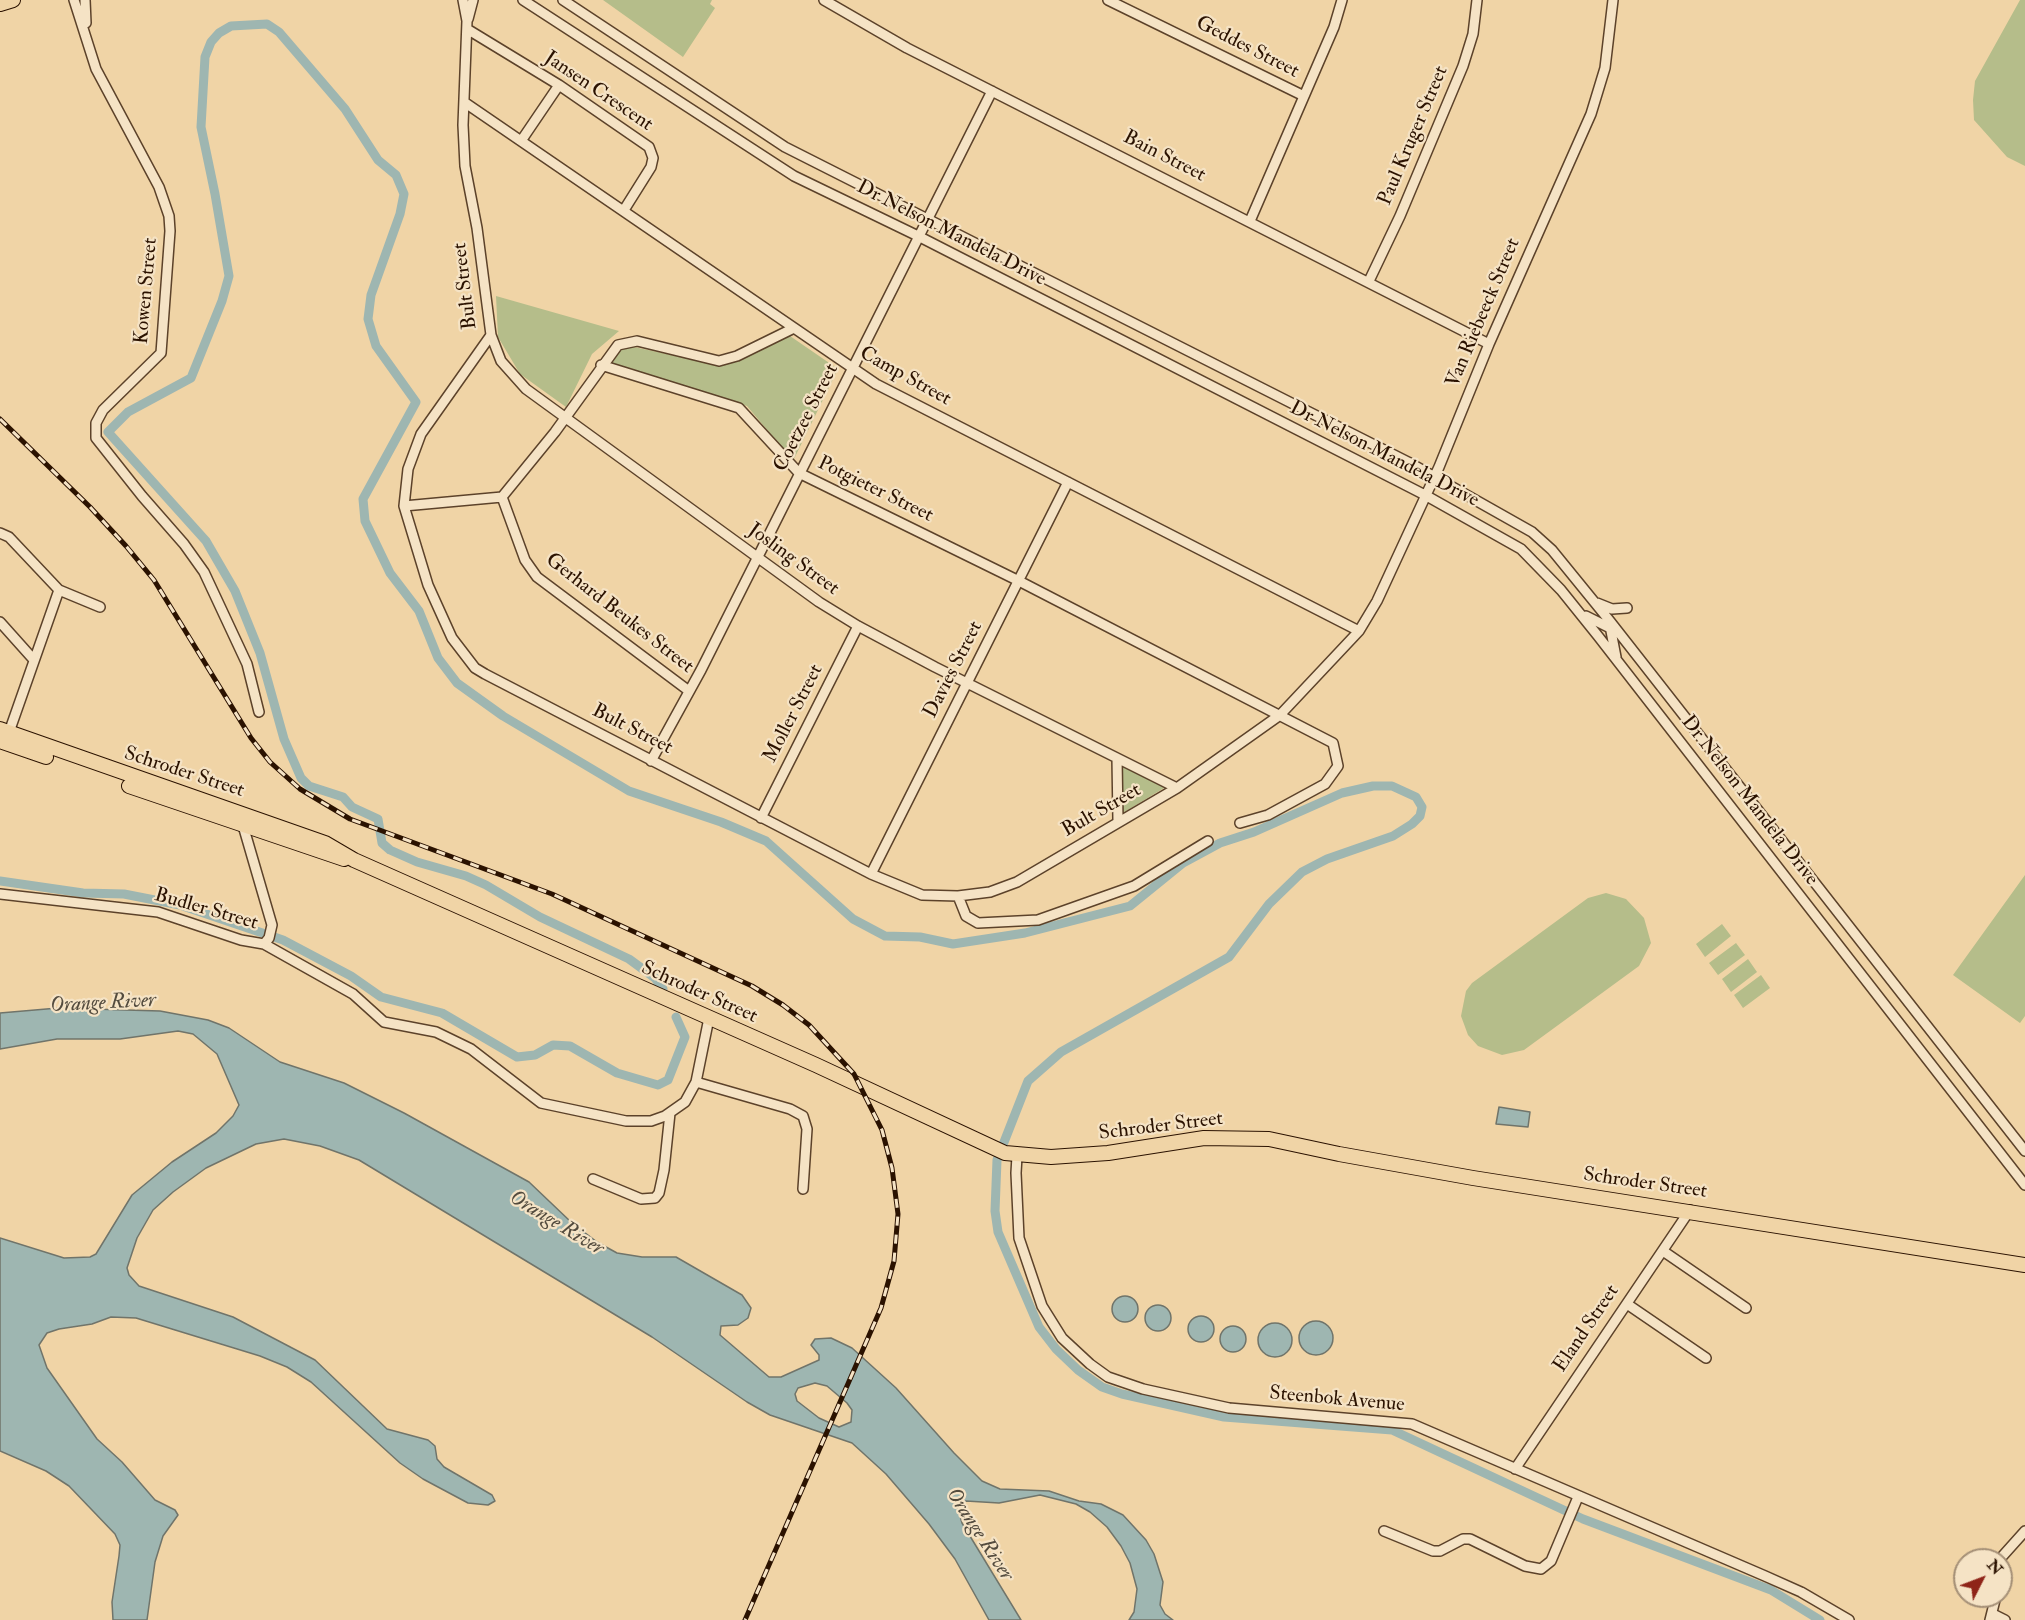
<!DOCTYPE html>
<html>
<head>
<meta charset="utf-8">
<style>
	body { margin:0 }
	#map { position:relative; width:2025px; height:1620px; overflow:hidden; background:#f0d4a6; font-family:"IM FELL Double Pica",serif }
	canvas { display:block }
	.north { position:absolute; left:1953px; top:1548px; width:60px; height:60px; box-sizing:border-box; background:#f5e3c5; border:2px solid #a48f76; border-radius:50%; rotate:48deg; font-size:16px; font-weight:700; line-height:24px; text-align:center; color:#2b1200 }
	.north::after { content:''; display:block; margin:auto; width:21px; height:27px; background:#8f2418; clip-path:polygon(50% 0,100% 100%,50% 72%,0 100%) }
</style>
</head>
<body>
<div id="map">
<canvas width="2025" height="1620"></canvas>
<div class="north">N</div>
</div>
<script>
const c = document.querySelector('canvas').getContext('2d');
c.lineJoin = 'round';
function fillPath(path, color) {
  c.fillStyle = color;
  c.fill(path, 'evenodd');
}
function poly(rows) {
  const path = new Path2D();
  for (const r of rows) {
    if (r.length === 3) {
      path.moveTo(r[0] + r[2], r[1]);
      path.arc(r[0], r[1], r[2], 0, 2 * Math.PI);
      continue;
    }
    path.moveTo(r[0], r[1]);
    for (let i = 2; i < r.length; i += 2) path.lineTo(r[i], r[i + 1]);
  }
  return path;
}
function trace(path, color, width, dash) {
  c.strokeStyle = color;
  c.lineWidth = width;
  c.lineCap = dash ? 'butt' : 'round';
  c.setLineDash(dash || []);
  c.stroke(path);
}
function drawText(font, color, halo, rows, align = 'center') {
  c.font = font + ' "IM FELL Double Pica",serif';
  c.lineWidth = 4.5;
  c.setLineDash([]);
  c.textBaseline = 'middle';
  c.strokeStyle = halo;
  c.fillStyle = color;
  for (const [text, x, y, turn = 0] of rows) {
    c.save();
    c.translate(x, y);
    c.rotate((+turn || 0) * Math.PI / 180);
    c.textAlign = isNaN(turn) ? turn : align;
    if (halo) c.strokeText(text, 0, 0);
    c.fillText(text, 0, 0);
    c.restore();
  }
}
fillPath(poly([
	[603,0,712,0,710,4,715,8,683,57],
	[2020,0,2025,0,2025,166,2007,157,1974,120,1973,100,1975,81],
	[496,296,619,331,592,354,566,407,520,374,498,337],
	[790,336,838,369,793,461,747,406,611,365,621,349,634,347,718,365],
	[1122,763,1169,785,1123,813],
	[2025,875,2025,1016,2020,1023,1953,975],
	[1606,893,1626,899,1644,918,1651,943,1639,966,1524,1050,1502,1055,1478,1046,1468,1035,1461,1016,1466,991,1472,983,1588,898],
	[1722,924,1731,936,1705,957,1696,944],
	[1736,943,1745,955,1718,975,1709,963],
	[1748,959,1757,972,1731,992,1722,979],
	[1761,975,1770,988,1743,1008,1734,995]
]), '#b5bd8a');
const water = poly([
	[58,1008,160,1011,208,1020,229,1028,280,1062,344,1083,404,1113,529,1182,571,1222,597,1242,617,1253,642,1257,676,1257,742,1295,751,1308,748,1318,738,1325,721,1326,720,1335,769,1377,781,1377,819,1360,819,1355,811,1345,815,1339,831,1338,852,1348,896,1388,954,1453,982,1481,1000,1489,1049,1491,1079,1501,1101,1504,1123,1515,1146,1540,1154,1554,1163,1582,1160,1605,1165,1614,1173,1620,1129,1620,1134,1612,1137,1589,1130,1563,1121,1546,1107,1527,1090,1512,1076,1504,1040,1495,999,1503,966,1501,957,1505,962,1523,1021,1620,989,1620,955,1559,929,1524,886,1474,852,1443,770,1415,747,1402,652,1337,359,1160,320,1146,284,1139,256,1144,206,1168,173,1192,153,1210,137,1238,127,1268,129,1275,139,1286,233,1317,315,1360,387,1429,428,1440,435,1446,437,1459,444,1467,492,1495,495,1501,488,1505,468,1503,423,1479,400,1463,311,1382,287,1367,260,1356,136,1318,111,1317,92,1324,59,1329,47,1333,39,1345,47,1368,97,1439,122,1462,155,1500,175,1510,178,1515,163,1536,155,1562,147,1620,113,1620,112,1602,119,1556,120,1545,115,1534,69,1486,46,1471,0,1451,0,1238,64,1258,90,1257,96,1254,132,1195,172,1162,216,1133,233,1116,239,1105,217,1054,193,1034,178,1031,120,1039,57,1039,0,1049,0,1013,58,1008],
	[815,1383,827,1386,847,1403,852,1410,851,1422,839,1427,819,1418,797,1401,795,1394,798,1388,815,1383],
	[1499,1107,1530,1112,1528,1127,1496,1124,1499,1107],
	[1125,1309,13],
	[1158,1318,13],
	[1201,1329,13],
	[1316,1338,17],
	[1275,1340,17],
	[1233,1339,13]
]);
fillPath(water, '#9eb6b1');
trace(water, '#70746a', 1.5);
trace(poly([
	[0,881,83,893,124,894,180,905,283,940,351,976,381,997,442,1013,517,1057,535,1055,553,1045,570,1046,617,1073,658,1085,668,1080,685,1037,676,1017],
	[663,989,655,978,629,959,540,917,486,885,466,876,417,862,390,850,382,843,378,819,352,807,343,797,309,786,301,778,284,739,260,653,235,591,206,541,108,432,128,412,191,378,222,301,229,276,215,194,201,127,205,57,211,42,219,33,231,26,267,24,279,32,345,109,378,160,396,175,404,194,400,214,371,295,368,319,376,346,416,402,363,499,365,521,390,573,419,611,438,658,457,683,503,716,629,791,721,822,766,841,853,919,885,936,920,937,953,944,1025,933,1130,906,1183,863,1220,843,1254,832,1342,793,1373,786,1392,786,1416,797,1422,807,1420,816,1412,824,1393,836,1327,859,1302,872,1269,904,1229,957,1061,1052,1028,1081,997,1160,995,1211,998,1232,1039,1327,1056,1349,1078,1370,1102,1387,1122,1394,1224,1417,1392,1430,1583,1519,1771,1590,1820,1620]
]), '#9eb6b1', 9);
const minor = poly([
	[74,0,96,69,159,187,169,216,170,231,161,353,103,410,96,423,96,438,142,496,184,544,204,572,247,664,259,712],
	[85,0,86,23],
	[463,0,467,21,463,125,465,166,477,228,491,335,421,434,408,469,404,506,428,585,452,638,475,668,485,674,871,874,922,895,958,896,990,892,1017,882,1177,788,1280,715,1359,631,1377,601,1439,467,1489,344,1591,114,1605,68,1613,0],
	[523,0,794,176,918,236,1425,495,1521,549,1561,590,1598,636,2025,1185],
	[563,0,785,147,1408,462,1532,532,1552,550,1609,620,2025,1151],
	[824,0,907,48,1489,344],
	[1108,0,1304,96],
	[468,19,473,0],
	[467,29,559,85,649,147,653,158,651,167,624,210],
	[464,102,876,384,1359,631],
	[521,141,559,85],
	[1250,221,1334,27,1342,0],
	[1369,281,1400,216,1463,66,1473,34,1477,0],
	[491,335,501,361,526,389,819,602,858,626,935,667,1177,788],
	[601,365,739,408,799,473,1019,581,1333,743,1338,766,1325,784,1268,815,1240,823],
	[502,497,525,560,537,577,689,691],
	[404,506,502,497,555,432,618,345,637,341,719,361,737,356,794,328],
	[0,533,9,537,59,590,100,607],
	[1597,603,1612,609,1627,608],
	[1586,616,1616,631],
	[0,622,34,660],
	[1610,626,1616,657],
	[7,738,59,590],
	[1117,758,1118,821],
	[651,761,701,670,992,91],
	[761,818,858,626],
	[871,874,1068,482],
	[0,894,158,912,241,940,264,944,269,938,272,925,242,822],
	[958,896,966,916,978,923,1038,920,1134,886,1208,841],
	[264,944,353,994,384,1022,436,1032,471,1049,541,1103,626,1121,651,1121,665,1116,685,1102,696,1082],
	[709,1018,696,1082,790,1109,803,1116,807,1129,803,1189],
	[1017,1156,1016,1173,1019,1238,1042,1306,1062,1338,1090,1364,1108,1377,1143,1389,1229,1408,1412,1424,1765,1576,1801,1592,1849,1620],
	[593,1179,641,1199,655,1198,659,1193,664,1170,670,1113],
	[1663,1251,1746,1308],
	[1627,1304,1706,1358],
	[1515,1469,1690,1210],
	[1384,1531,1433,1551,1440,1551,1463,1539,1470,1539,1525,1566,1541,1569,1551,1561,1578,1497],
	[1999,1560,2025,1531],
	[1993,1614,2005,1620],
	[1990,1620,1996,1596]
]);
const highway = poly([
	[0,4,13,0],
	[0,729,325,843,354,860,816,1065,1005,1153,1051,1157,1108,1153,1204,1138,1269,1139,1339,1154,1473,1178,2025,1265],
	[0,741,46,757],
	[129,786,344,859]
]);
trace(minor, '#5c422a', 12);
trace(highway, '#2b1200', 16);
trace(minor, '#f5e3c5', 9);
trace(highway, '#f0d4a6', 14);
const rail = poly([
	[0,419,90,507,126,546,154,580,251,738,270,762,300,789,350,819,552,894,752,986,783,1005,809,1025,854,1074,882,1130,892,1168,898,1214,894,1261,881,1308,745,1620]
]);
trace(rail, '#2b1200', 5);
trace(rail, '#f5e3c5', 3, [9]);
drawText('20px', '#2b1200', '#f5e3c5', [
	["Geddes Street",1247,48,27],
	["Jansen Crescent",598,92,34],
	["Paul Kruger Street",1414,136,-67],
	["Bain Street",1164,157,27],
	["Dr Nelson Mandela Drive",951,234,27],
	["Bult Street",466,286,-97],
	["Kowen Street",147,291,-85],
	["Van Riebeeck Street",1484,313,-67],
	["Camp Street",905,377,29],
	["Coetzee Street",807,418,-63],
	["Dr Nelson Mandela Drive",1384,455,27],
	["Potgieter Street",875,490,26],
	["Josling Street",793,560,36],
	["Gerhard Beukes Street",619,614,38],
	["Davies Street",954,670,-63],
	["Moller Street",794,714,-63],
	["Bult Street",632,730,27],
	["Schroder Street",184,773,18],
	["Dr Nelson Mandela Drive",1749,801,52],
	["Bult Street",1102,811,-30],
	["Budler Street",206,910,16],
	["Schroder Street",699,993,24],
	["Schroder Street",1161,1127,-7],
	["Schroder Street",1645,1184,8],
	["Eland Street",1587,1329,-56],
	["Steenbok Avenue",1337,1400,5]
]);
drawText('italic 21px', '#534b3e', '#f5e3c5', [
	["Orange River",103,1004,-3],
	["Orange River",556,1224,31],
	["Orange River",979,1535,57]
]);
</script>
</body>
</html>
